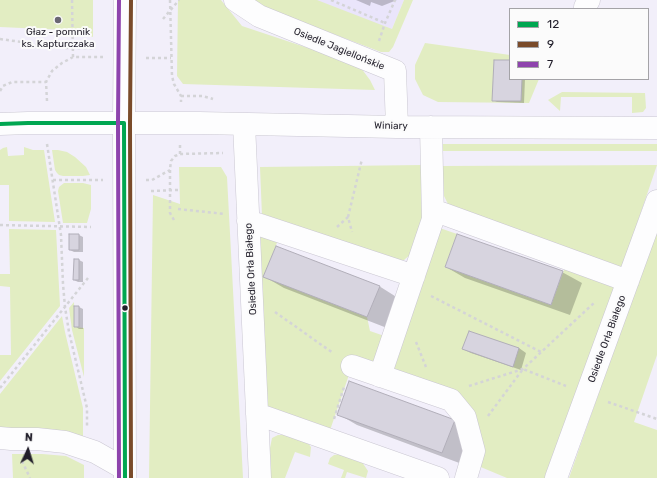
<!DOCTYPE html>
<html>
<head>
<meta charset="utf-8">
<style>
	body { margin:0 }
	#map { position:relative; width:657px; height:478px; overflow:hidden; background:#f2effa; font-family:Rubik,sans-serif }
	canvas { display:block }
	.legend { position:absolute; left:509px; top:8px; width:140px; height:72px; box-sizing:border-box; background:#fbfbfb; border:1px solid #a4a3a7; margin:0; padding:5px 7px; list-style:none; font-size:12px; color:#211e2a }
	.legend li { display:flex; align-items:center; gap:8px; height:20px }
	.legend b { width:20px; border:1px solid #a4a3a7 }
	.north { position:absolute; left:8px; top:430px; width:40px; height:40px; -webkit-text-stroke:3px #fbfbfb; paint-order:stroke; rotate:4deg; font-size:11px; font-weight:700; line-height:16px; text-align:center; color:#211e2a }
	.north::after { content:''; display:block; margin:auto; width:14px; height:18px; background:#211e2a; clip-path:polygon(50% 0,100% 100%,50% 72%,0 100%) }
</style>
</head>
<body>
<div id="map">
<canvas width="657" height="478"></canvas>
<ul class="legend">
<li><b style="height:5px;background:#00a651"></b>12</li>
<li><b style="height:5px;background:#7a4b2a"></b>9</li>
<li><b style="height:5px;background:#8e44ad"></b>7</li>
</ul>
<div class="north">N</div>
</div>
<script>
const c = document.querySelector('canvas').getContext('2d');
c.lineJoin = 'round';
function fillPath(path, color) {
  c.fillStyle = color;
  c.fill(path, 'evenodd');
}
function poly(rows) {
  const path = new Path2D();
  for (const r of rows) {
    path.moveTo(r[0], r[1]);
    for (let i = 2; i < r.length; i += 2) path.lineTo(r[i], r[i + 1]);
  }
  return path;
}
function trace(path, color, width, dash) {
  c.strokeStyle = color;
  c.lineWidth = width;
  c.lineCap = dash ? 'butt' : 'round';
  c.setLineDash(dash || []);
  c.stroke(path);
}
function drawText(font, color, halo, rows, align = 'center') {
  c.font = font + ' Rubik,sans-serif';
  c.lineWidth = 4;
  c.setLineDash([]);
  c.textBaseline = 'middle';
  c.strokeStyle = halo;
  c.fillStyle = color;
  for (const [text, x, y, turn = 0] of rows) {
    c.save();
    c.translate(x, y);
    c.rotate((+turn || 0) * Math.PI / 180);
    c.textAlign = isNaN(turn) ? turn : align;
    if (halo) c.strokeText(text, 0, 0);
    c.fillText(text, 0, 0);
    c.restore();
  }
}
fillPath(poly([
	[308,0,404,0,389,36]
]), '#eae5fb');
fillPath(poly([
	[0,0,93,0,93,37,73,29,66,30,0,27],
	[178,0,221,0,242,26,344,60,361,68,370,80,375,90,183,84,177,76],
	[250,0,317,0,392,29,404,0,413,0,393,47,389,52,381,52,267,9],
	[425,43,510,55,510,79,539,79,529,103,438,102,423,95,415,79,415,65],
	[562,92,645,93,646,108,643,112,632,113,632,97,561,97,560,111,548,100],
	[439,144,657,144,657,151,439,151],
	[7,147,8,156,24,155,24,147,33,150,44,150,55,222,9,221,9,185,0,185,0,150,3,148],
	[52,150,58,150,67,152,75,157,86,167,90,175,83,176,63,176,59,175,57,173,55,170],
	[422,165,425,219,411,254,404,260,391,262,262,216,260,167],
	[657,165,621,271,448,204,443,194,442,166],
	[179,167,221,167,227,177,243,478,149,478,153,195,180,204],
	[64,183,83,183,91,185,91,209,87,223,63,223,58,191,59,187],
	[248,221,281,232,264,277,367,317,370,331,393,339,431,225,457,234,445,267,551,305,568,259,621,278,556,478,507,478,471,463,465,417,352,366,327,439,257,414],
	[657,226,657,355,634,422,657,430,657,478,569,478],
	[9,229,56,230,60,306,0,381,0,355,11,355,10,287,0,286,0,274,10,274],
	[74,302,75,327,84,328,84,377,72,330,69,308],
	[62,316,65,332,83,408,83,439,0,428,0,394],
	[278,435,286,435,308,443,311,447,310,457,295,452,285,478,271,478,270,448,272,438],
	[12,454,42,454,66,456,84,465,84,478,13,478],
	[341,454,362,462,368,471,366,478,347,472,345,478,341,478,344,470,328,464,330,458,334,455]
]), '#e2edc2');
fillPath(poly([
	[356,0,397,0,382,6,371,2,370,6],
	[510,61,510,79,525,79,524,103,497,102,493,100],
	[79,235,83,237,83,252,74,252,70,250],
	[79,260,83,262,83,282,78,282,74,280],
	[446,267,562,272,582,283,570,315,465,278],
	[265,277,379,286,398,298,387,328,284,288],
	[75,307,79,307,83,309,83,329,79,329,75,326],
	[519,348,526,353,521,370,471,353,463,349],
	[338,414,454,421,473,432,462,464,357,425]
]), '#0003');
const building = poly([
	[494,60,510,60,510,79,522,79,521,101,492,101,494,60],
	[69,234,79,234,79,250,69,250,69,234],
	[457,234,563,271,551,305,445,267,457,234],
	[276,246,380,286,367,317,263,277,276,246],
	[74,259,79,259,79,280,73,280,74,259],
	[74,306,79,306,79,327,74,327,74,306],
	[469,331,519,348,513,367,462,349,469,331],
	[349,381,455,420,442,453,337,415,349,381]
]);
fillPath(building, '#d7d4df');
trace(building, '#b1aeb9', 1);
const minor = poly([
	[235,0,259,16,395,71,397,127],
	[585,7,589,0],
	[0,124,28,123,199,123,397,127,657,128],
	[244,124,260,478],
	[433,210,628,281],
	[248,221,414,276],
	[352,366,451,400,465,417,474,451,466,478],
	[380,376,433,219,431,127],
	[257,414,438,478],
	[0,438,11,439,37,439,65,442,95,452,125,469],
	[125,478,124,123,125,0],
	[556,478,657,201]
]);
trace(minor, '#cac7d2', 23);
trace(poly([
	[72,0,73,57],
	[170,0,172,76,174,84,181,96,181,102],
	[331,0,385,23],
	[163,19,179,0],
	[0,39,65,48,93,48],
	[379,41,385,23,395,0],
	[146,58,171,58],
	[0,91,3,86,12,82,46,82],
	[181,96,202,96,210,98,213,99],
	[47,101,46,82,52,71,62,63,73,57,103,57],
	[47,144,61,235,63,284,65,307,69,332,87,408,87,426],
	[180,154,180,145],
	[53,180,103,180],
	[146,180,152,180,170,170],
	[151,191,178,190],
	[178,209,225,214],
	[348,217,362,159],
	[174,220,170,213,170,169,171,161,175,156,180,154,223,153],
	[0,225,91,227],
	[337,227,348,217,352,232],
	[431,296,541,352],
	[275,312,333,353],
	[416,342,426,367],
	[469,386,523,369,595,302],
	[0,388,88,278],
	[608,402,657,419],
	[488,416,523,369,566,386],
	[334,419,344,387],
	[22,461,30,478]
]), '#d4d4d7', 2.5, [3, 3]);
trace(minor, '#fdfdfe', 22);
trace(poly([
	[124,123,125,478],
	[0,124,28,123,124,123]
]), '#00a651', 4);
trace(poly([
	[131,0,130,123,131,478]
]), '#7a4b2a', 4);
trace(poly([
	[119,0,118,123,119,478]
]), '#8e44ad', 4);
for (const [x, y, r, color] of [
	[58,20,4,"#6a6773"],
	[125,308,3.5,"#211e2a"]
]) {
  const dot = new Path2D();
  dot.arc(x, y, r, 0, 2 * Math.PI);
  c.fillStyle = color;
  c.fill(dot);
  trace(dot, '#fbfbfb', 1.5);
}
drawText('10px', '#211e2a', '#fbfbfb', [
	["Głaz - pomnik",58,32],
	["ks. Kapturczaka",58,44]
]);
drawText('10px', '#211e2a', '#fbfbfb', [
	["Osiedle Jagiellońskie",339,49,22],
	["Winiary",391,126,1],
	["Osiedle Orła Białego",251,269,-93],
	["Osiedle Orła Białego",607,339,-70]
]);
</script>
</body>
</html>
